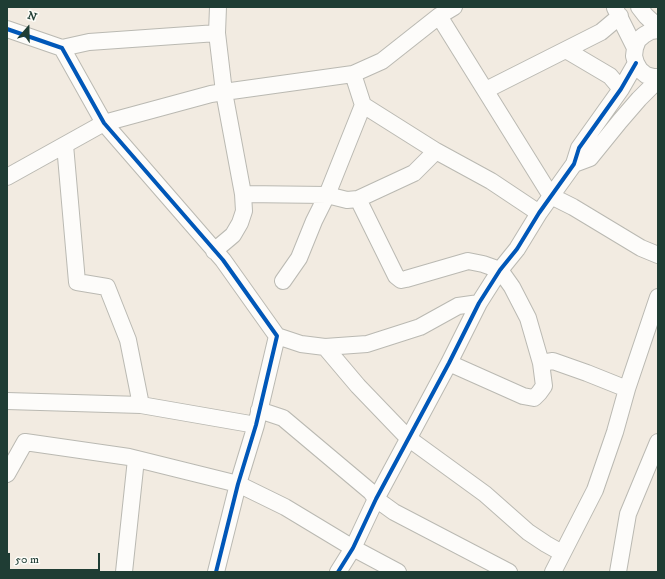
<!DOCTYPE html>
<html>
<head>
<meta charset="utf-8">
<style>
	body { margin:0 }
	#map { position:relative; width:665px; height:579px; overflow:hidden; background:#f2ebe1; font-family:"IM FELL DW Pica",serif }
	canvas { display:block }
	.frame { position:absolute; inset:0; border:8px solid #1f3d34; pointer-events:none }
	.north { position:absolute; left:8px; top:8px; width:40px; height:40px; -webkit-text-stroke:3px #fdfcf7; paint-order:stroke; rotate:20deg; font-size:11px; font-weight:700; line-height:16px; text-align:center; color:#1f3d34 }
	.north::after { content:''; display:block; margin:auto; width:14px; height:18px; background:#1f3d34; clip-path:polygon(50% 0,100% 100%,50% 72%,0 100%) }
	.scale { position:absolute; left:8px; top:553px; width:92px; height:18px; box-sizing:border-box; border:2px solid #1f3d34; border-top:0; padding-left:5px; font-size:12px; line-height:14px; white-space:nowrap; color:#1f3d34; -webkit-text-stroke:3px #fdfcf7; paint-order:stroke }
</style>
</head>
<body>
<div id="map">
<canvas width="665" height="579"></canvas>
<div class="frame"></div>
<div class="north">N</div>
<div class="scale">50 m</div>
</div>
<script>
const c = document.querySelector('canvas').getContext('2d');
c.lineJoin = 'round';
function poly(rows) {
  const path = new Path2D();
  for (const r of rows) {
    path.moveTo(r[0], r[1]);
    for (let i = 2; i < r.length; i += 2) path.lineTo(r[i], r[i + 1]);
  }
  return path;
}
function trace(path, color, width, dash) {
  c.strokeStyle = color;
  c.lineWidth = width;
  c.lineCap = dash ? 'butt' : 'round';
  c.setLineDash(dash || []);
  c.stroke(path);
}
const minor = poly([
	[218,7,217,33,224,92,243,194,327,195,347,200,358,199,414,173,436,151,491,181,539,213],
	[639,7,646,16,658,27],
	[615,8,635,48],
	[439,16,551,196,573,207,641,248,658,255],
	[7,29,62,48,104,123,223,260,277,336,256,425,238,484,216,572],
	[658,30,651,31,644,35,638,40,635,48,634,56,636,63,640,70,646,75,653,77,658,77],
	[62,48,89,42,217,33],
	[566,50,610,76,621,89],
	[353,74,363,105,436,151],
	[486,90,601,32,620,16],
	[574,164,590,158,620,121,639,99,658,80],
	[7,177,104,123,211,94,224,92,353,74,382,61,439,16,454,7],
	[358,199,396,276,401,280,406,279,468,261,483,264,500,270,512,287,528,318,541,363,544,386,539,393,534,398,523,396,449,363],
	[214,251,233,235,240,223,244,211,243,194],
	[283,281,299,258,314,221,327,195,363,105],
	[277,336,301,344,325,347,367,344,420,327,458,306,479,303],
	[325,347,358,386,408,438,485,494,528,532,546,544,562,553],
	[541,363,553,361,587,373,627,389,615,432,595,490,553,572],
	[627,389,658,297],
	[7,401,141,405,128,340,107,287,77,282,65,145],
	[141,405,256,425],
	[259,410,283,418,371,492,376,499,394,512,509,572],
	[7,474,25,442,129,457,238,484,285,507,353,548,398,572],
	[124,572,136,459],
	[338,572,353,548,376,499,449,363,479,303,500,270,517,249,539,213,574,164,579,148,621,89,636,63],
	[618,572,628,514,658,442]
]);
trace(minor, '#bab9b2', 18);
trace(minor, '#fdfcfa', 16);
trace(poly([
	[7,29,62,48,104,123,223,260,277,336,256,425,238,484,216,572],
	[338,572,353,548,376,499,449,363,479,303,500,270,517,249,539,213,574,164,579,148,621,89,636,63]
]), '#0057b8', 4);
</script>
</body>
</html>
